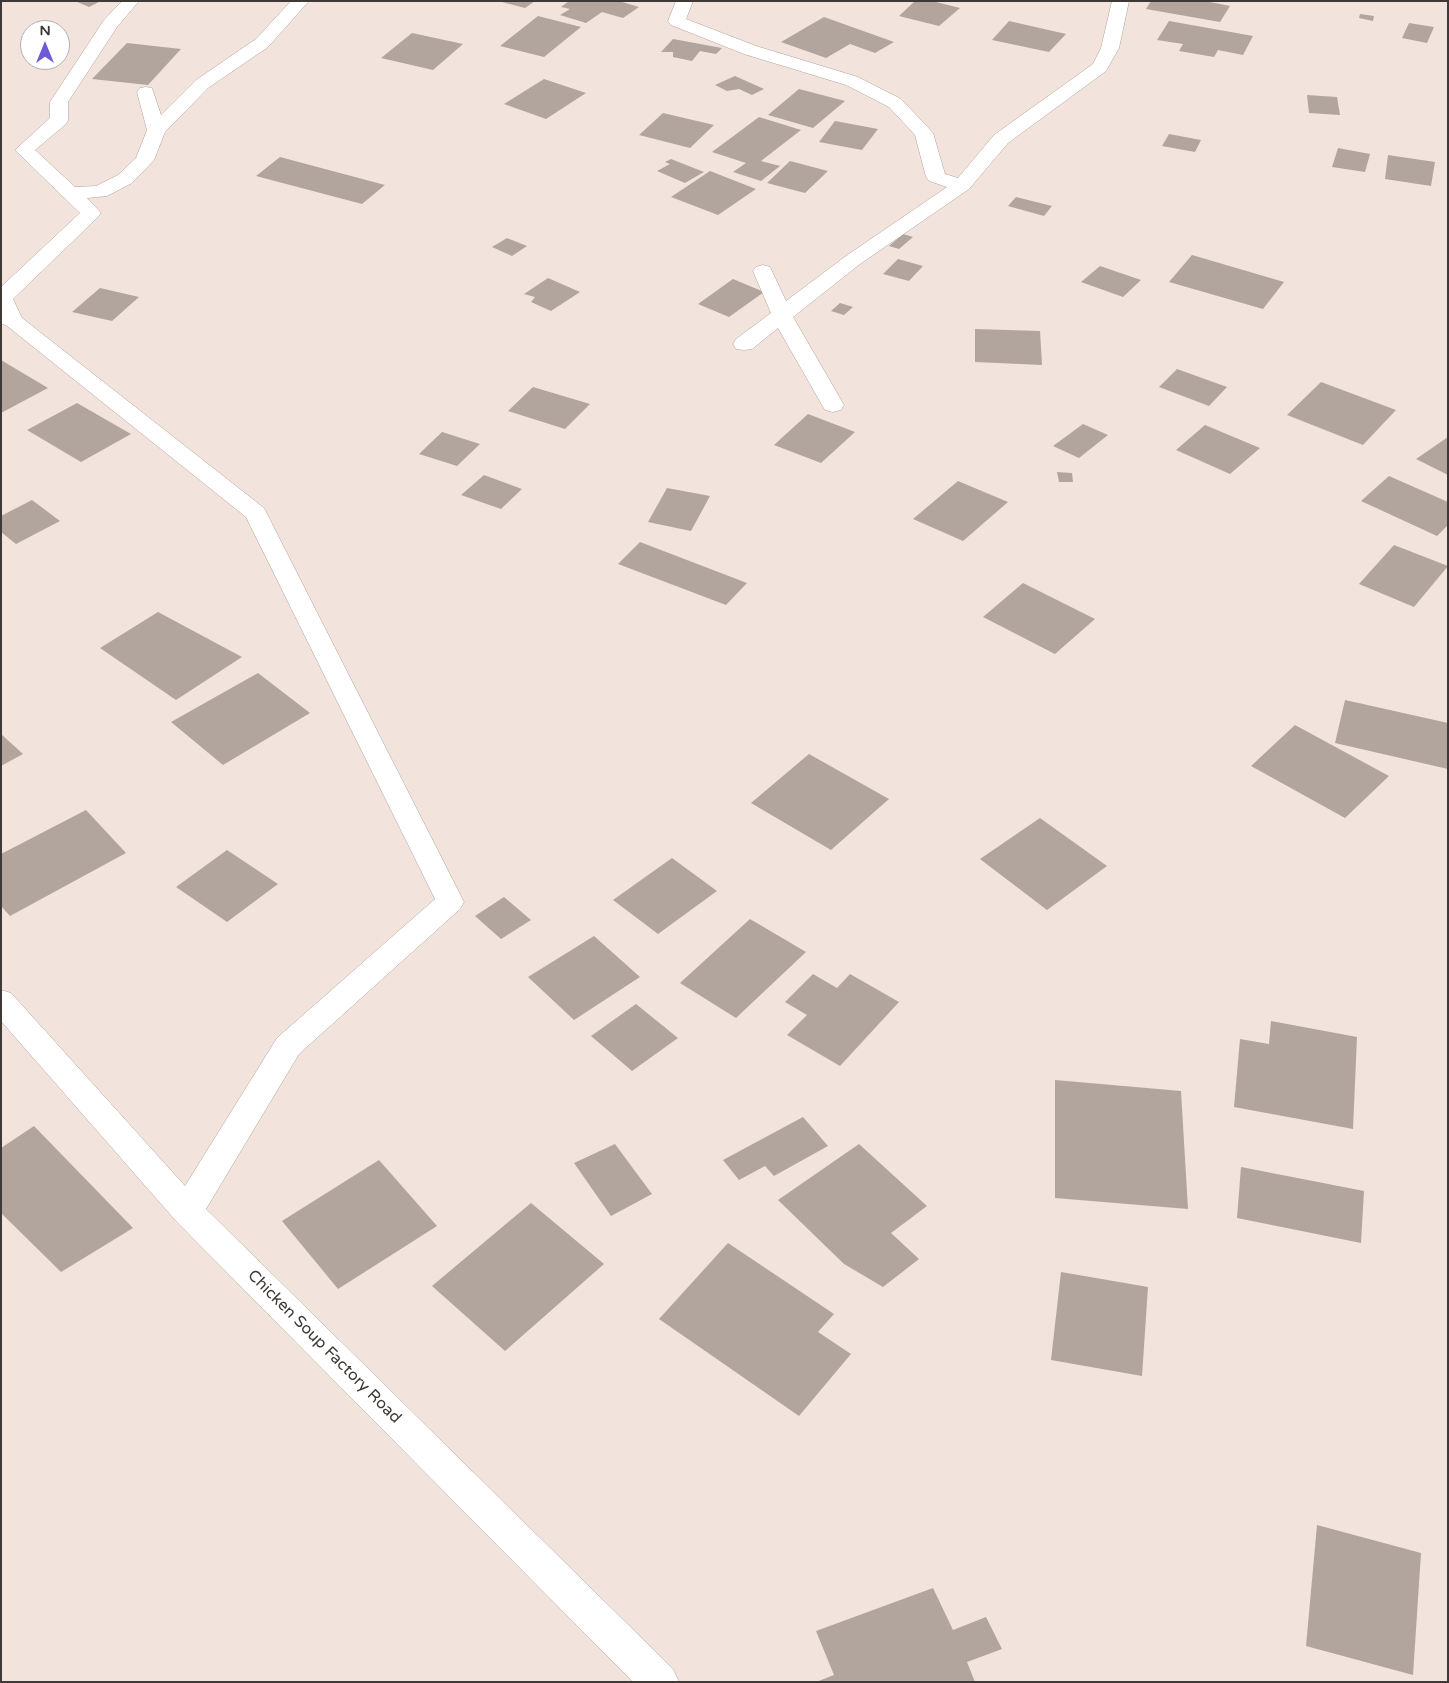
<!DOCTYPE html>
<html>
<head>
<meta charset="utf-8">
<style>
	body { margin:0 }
	#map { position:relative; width:1449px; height:1683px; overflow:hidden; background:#f2e4dc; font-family:"Varela Round",sans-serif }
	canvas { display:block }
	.frame { position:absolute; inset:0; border:2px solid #3e3936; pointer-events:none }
	.north { position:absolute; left:20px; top:20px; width:50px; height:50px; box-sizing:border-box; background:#fff; border:1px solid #b2b0af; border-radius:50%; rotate:0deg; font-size:14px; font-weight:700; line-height:20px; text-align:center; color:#3e3936 }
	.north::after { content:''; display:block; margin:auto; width:18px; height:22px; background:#6e5bd5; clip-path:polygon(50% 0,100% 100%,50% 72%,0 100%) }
</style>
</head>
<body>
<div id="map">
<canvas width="1449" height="1683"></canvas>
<div class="frame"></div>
<div class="north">N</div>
</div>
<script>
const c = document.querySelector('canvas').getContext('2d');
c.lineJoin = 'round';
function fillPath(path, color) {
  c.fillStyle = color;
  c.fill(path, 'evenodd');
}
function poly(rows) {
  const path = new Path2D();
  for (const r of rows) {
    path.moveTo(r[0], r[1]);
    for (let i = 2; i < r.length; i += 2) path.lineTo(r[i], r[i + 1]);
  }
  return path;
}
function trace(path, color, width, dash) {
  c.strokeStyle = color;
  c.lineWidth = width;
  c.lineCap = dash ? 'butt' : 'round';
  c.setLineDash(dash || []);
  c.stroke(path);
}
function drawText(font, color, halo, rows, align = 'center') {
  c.font = font + ' "Varela Round",sans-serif';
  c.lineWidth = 5;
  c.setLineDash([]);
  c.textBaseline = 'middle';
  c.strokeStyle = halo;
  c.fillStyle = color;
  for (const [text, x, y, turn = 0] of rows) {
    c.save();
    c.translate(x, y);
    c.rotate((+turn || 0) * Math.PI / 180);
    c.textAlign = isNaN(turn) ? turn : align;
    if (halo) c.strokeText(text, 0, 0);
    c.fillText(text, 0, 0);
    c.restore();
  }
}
fillPath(poly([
	[75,1,101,1,89,7],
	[498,1,535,1,525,8],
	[569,1,619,1,639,7,623,18,602,12,586,23,560,15,570,9,561,7],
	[915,1,932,1,960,8,939,26,899,16],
	[1151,1,1205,1,1230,6,1220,22,1146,9],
	[1360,14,1374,16,1373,21,1359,18],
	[538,16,581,27,544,57,500,46],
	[824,17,894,42,875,53,850,44,826,58,781,42],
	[1009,21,1066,34,1049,52,992,40],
	[1169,21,1253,36,1243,55,1218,50,1214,57,1179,51,1183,44,1157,40],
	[1409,23,1434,27,1427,43,1402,38],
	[412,33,463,44,433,70,381,58],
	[673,39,722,48,716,54,700,51,692,61,673,57,673,52,661,52],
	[127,43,181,49,148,85,92,79],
	[735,76,764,89,752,95,739,89,727,91,715,85],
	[544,79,586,93,546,119,504,104],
	[799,89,845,101,813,128,768,115],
	[1307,95,1337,97,1340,115,1309,113],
	[663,113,714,125,690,148,639,135],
	[759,117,801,130,761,161,780,166,761,181,733,172,746,163,712,152],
	[835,121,878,129,862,150,819,142],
	[1169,134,1201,140,1195,152,1162,146],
	[1338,148,1370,154,1365,172,1332,167],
	[1388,155,1435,162,1431,186,1385,179],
	[280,157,385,185,362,204,256,176],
	[671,159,704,172,685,183,657,171,670,164,665,162],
	[790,161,828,171,805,193,767,183],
	[710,171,756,189,718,215,671,197],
	[1016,197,1052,206,1044,216,1008,206],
	[903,234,913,237,899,249,889,246],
	[507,238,527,246,512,256,492,247],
	[1192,255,1284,282,1263,309,1169,282],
	[898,259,923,266,909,281,883,274],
	[1100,266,1141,280,1123,297,1081,282],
	[548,278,580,292,551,311,531,302,535,297,524,294],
	[733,279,764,292,729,317,698,304],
	[100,288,139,297,112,321,72,312],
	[840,303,853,307,844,315,831,311],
	[975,329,1040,331,1042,365,975,362],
	[1,360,48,388,1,413],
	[1177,369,1227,387,1209,406,1159,387],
	[1321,382,1396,410,1363,445,1287,415],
	[533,387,590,404,565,429,508,411],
	[77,403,131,434,81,462,27,430],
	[808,414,855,432,821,463,774,445],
	[1083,424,1108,435,1079,458,1053,446],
	[1205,425,1260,448,1230,474,1176,450],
	[442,432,480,444,457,466,419,454],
	[1448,437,1448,475,1416,459],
	[1057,472,1072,473,1073,482,1059,482],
	[484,475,522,489,501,509,461,495],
	[1389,476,1448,502,1448,525,1437,536,1361,501],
	[958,481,1008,502,963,541,913,519],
	[667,488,710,496,691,531,648,522],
	[32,500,60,521,16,544,1,532,1,516],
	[640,542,747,583,726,605,618,564],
	[1394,545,1448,566,1414,607,1359,584],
	[1023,583,1095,619,1055,654,983,617],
	[158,612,242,657,176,700,100,648],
	[258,673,310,713,223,765,171,722],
	[1345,700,1448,723,1448,769,1335,743],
	[1295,725,1389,776,1345,818,1251,766],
	[1,734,23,754,1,766],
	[809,754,889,799,831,850,751,803],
	[86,810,126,853,10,916,1,906,1,854],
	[1040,818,1107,866,1047,910,980,859],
	[227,850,278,884,227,922,176,887],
	[672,858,717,891,658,934,613,900],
	[504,897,531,920,501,939,475,916],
	[750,919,806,952,736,1018,680,983],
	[594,936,640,977,574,1020,528,977],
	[813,974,837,988,850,974,899,1002,840,1066,787,1035,807,1015,785,1002],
	[636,1004,678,1038,632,1071,591,1036],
	[1271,1021,1357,1037,1353,1129,1234,1107,1240,1039,1269,1044],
	[1055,1080,1181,1091,1188,1209,1055,1198],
	[803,1117,828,1146,774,1176,765,1166,739,1180,723,1160],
	[34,1126,133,1228,61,1272,1,1213,1,1148],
	[615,1144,652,1194,611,1216,574,1163],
	[859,1144,927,1206,891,1233,919,1259,883,1287,844,1264,778,1200],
	[379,1160,437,1226,338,1289,282,1221],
	[1241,1167,1364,1191,1361,1243,1237,1218],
	[531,1203,604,1264,505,1351,432,1286],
	[728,1243,834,1314,818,1332,851,1354,799,1416,659,1319],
	[1061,1272,1148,1287,1142,1376,1051,1360],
	[1317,1525,1421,1553,1413,1675,1306,1646],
	[933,1588,953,1630,986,1617,1002,1649,967,1662,975,1682,816,1682,834,1675,816,1631]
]), '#b1a59d');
const minor = poly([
	[122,1,139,1,117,27,68,102,68,120,66,124,35,150,75,187,96,186,118,175,136,158,147,130,137,92,140,88,146,87,152,88,161,115,196,80,256,39,291,1,309,1,268,47,208,88,165,132,154,160,132,183,107,196,87,198,101,213,98,217,13,299,22,318,264,508,464,902,460,909,299,1054,206,1209,673,1669,679,1682,633,1682,176,1221,1,1021,1,990,11,993,185,1186,277,1038,435,899,246,517,6,325,1,324,1,287,80,213,15,150,50,118,50,102,104,20,122,1],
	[676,1,693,1,686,19,756,46,858,77,901,99,933,133,945,174,958,178,994,135,1093,64,1101,48,1112,1,1129,1,1119,48,1106,71,1008,143,969,189,860,264,793,317,844,405,841,410,833,412,825,410,822,405,778,328,752,349,744,350,736,349,733,344,736,339,771,313,753,271,756,267,763,265,770,267,786,301,846,256,947,187,929,181,926,177,915,135,889,107,846,85,744,54,671,25,668,21,676,1]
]);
trace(minor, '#afa29b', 1);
fillPath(minor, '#fff');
drawText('16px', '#3e3936', '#fff', [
	["Chicken Soup Factory Road",324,1347,45]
]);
</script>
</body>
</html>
